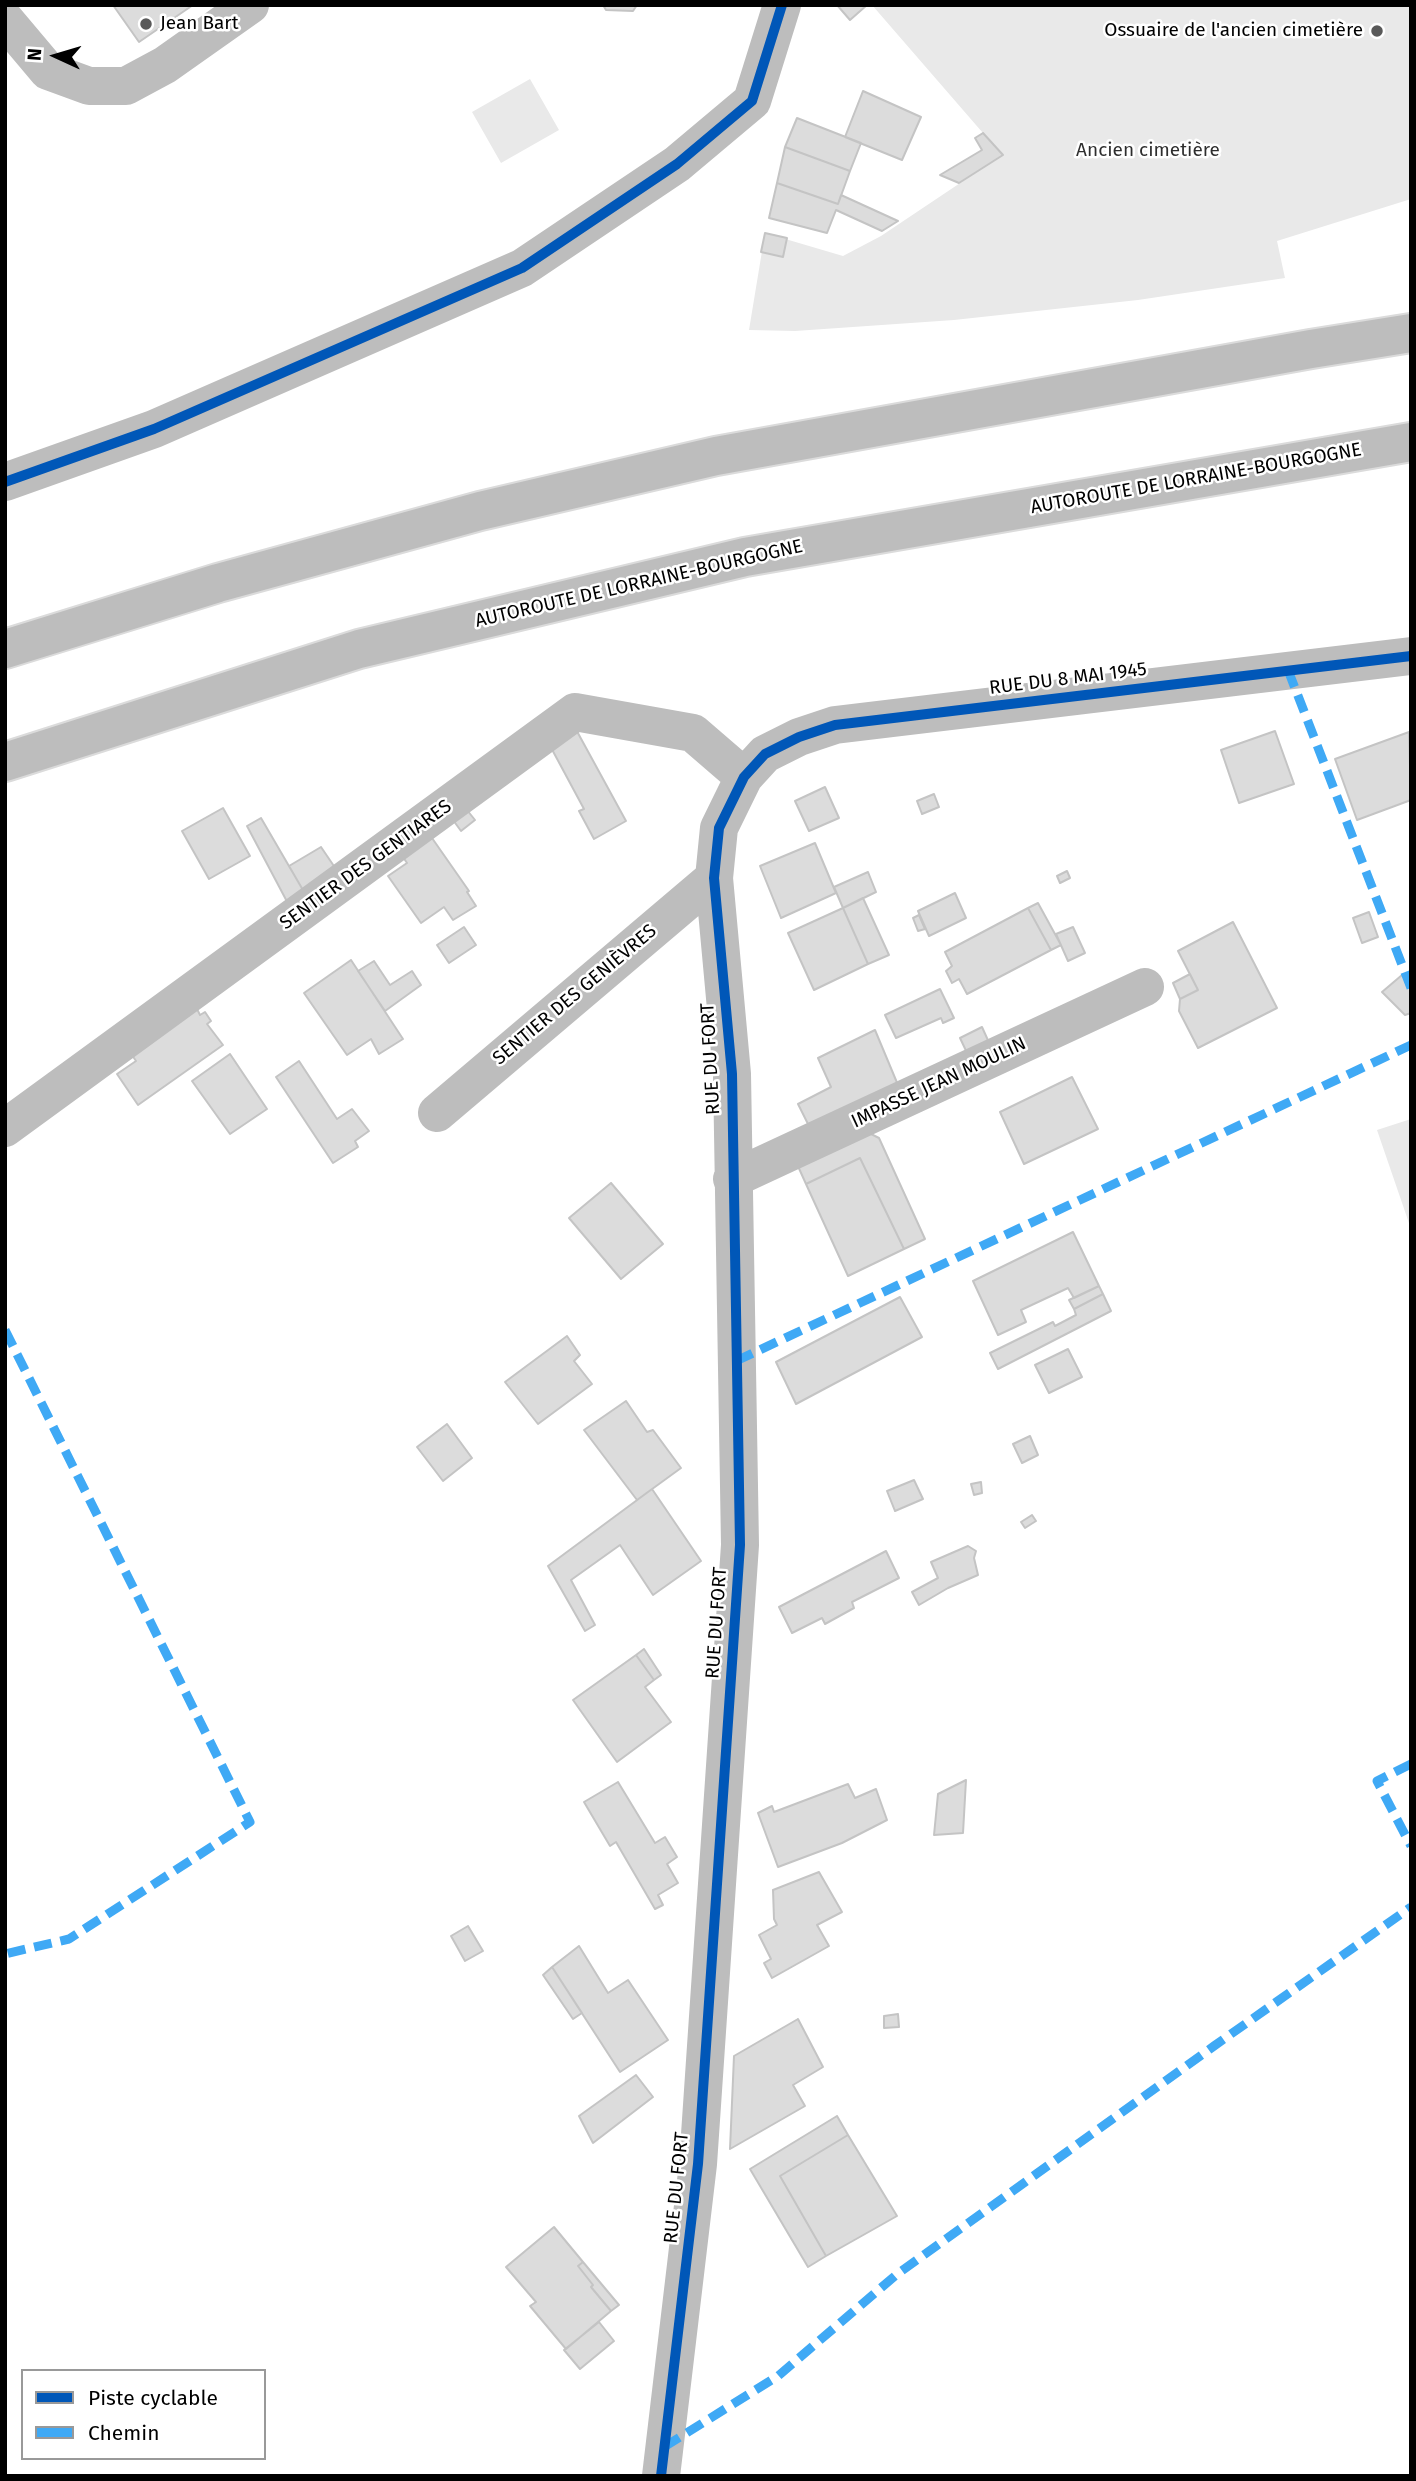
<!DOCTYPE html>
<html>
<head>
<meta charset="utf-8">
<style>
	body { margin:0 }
	#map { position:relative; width:1416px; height:2481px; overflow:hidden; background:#fff; font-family:"Fira Sans",sans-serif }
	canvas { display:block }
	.frame { position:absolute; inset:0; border:7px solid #000; pointer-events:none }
	.legend { position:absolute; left:21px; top:2369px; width:245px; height:91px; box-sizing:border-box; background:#fff; border:2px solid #999; margin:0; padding:9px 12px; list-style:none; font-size:21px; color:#000 }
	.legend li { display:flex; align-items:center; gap:14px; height:35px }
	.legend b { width:35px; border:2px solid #999 }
	.north { position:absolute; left:21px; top:21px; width:70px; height:70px; -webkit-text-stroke:5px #fff; paint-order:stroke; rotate:274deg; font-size:19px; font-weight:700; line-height:28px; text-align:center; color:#000 }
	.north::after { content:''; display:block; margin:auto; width:24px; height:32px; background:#000; clip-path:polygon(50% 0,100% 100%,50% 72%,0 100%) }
</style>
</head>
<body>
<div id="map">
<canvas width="1416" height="2481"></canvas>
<div class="frame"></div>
<ul class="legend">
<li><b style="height:9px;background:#0057b8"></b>Piste cyclable</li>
<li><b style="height:9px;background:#3fa9f5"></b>Chemin</li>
</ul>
<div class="north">N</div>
</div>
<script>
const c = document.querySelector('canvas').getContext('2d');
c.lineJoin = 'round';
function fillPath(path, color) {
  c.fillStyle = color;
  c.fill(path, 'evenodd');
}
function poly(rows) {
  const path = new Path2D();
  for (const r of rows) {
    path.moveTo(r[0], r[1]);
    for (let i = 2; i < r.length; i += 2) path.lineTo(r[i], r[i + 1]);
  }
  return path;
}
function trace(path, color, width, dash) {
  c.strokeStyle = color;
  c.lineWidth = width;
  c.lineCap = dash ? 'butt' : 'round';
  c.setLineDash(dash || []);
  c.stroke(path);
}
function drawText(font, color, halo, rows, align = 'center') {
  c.font = font + ' "Fira Sans",sans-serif';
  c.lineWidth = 5;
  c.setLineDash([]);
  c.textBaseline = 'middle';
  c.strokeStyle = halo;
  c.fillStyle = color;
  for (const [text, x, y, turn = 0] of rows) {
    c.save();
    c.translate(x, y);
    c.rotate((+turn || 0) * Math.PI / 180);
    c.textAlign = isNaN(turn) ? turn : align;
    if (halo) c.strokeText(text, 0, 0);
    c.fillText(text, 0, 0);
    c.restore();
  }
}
fillPath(poly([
	[872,5,1411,5,1411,199,1277,241,1285,278,1138,300,954,320,795,331,749,330,765,233,843,256,881,236,1002,155],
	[530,79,559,130,501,163,472,112],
	[1411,1119,1411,1229,1377,1130]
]), '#e9e9e9');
const building = poly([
	[113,5,193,5,139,42,113,5],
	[603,5,637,5,633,11,606,10,603,5],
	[837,5,867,5,850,20,837,5],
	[863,91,921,117,902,160,845,137,863,91],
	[797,118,861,143,850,171,785,147,797,118],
	[983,133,1003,155,959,183,940,175,982,150,975,138,983,133],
	[785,147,850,171,838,204,777,183,785,147],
	[777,183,838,204,841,195,898,221,882,231,836,210,827,233,769,218,777,183],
	[765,233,787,238,783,257,761,252,765,233],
	[573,724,626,821,594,839,579,811,584,809,548,742,573,724],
	[1275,731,1294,784,1239,803,1221,750,1275,731],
	[1409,732,1411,800,1357,820,1335,759,1409,732],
	[825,787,839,818,809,831,795,801,825,787],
	[934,794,939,807,922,814,917,801,934,794],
	[223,808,250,856,209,879,182,831,223,808],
	[467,810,475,820,461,831,453,820,467,810],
	[261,818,307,897,292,911,247,826,261,818],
	[425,828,469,891,467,892,476,906,453,920,444,907,421,923,388,876,407,863,397,848,425,828],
	[815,843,836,893,781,918,760,866,815,843],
	[321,847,340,875,307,897,289,866,321,847],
	[1067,871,1070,878,1060,883,1057,876,1067,871],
	[868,872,876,892,843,908,834,887,868,872],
	[955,893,966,918,929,936,918,911,955,893],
	[863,898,889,955,868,964,843,908,863,898],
	[1038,903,1061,945,1051,950,1028,908,1038,903],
	[843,908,868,964,814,990,788,933,843,908],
	[1028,908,1051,950,967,994,959,979,952,983,946,971,952,966,945,952,1028,908],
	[1369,912,1378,937,1362,943,1353,918,1369,912],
	[919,915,925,929,918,931,913,918,919,915],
	[1233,922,1277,1008,1198,1048,1179,1011,1180,999,1198,990,1178,951,1233,922],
	[464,927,476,945,449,963,437,945,464,927],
	[1073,927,1085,953,1068,961,1056,934,1073,927],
	[351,960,403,1039,379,1054,371,1039,347,1055,304,993,351,960],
	[374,961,390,985,412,971,421,985,385,1011,358,971,374,961],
	[1190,974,1198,990,1180,999,1173,983,1190,974],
	[1402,975,1411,984,1411,1013,1405,1015,1382,992,1402,975],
	[940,989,954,1018,943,1023,941,1018,896,1038,885,1015,940,989],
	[197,1009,200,1015,205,1012,211,1021,207,1024,223,1045,138,1105,117,1074,136,1061,132,1055,197,1009],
	[982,1027,991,1047,969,1057,960,1038,982,1027],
	[875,1030,898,1085,811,1130,798,1104,831,1087,818,1058,875,1030],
	[230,1054,267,1109,230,1134,192,1081,230,1054],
	[299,1061,337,1119,352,1109,369,1131,355,1141,358,1147,333,1163,276,1077,299,1061],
	[1072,1077,1098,1129,1024,1164,1000,1112,1072,1077],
	[867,1132,879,1138,925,1239,904,1249,860,1158,806,1184,797,1164,867,1132],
	[860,1158,904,1249,848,1276,806,1184,860,1158],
	[611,1183,663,1244,621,1279,569,1218,611,1183],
	[1073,1232,1099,1286,1074,1298,1068,1288,1021,1310,1026,1322,998,1335,973,1281,1073,1232],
	[1099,1286,1103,1294,1074,1309,1069,1300,1099,1286],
	[1103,1294,1111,1311,998,1369,990,1353,1053,1322,1055,1326,1076,1315,1074,1309,1103,1294],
	[900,1297,922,1337,796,1404,776,1362,900,1297],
	[567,1336,580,1355,574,1361,592,1384,538,1424,505,1382,567,1336],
	[1068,1349,1082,1377,1049,1393,1035,1365,1068,1349],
	[626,1401,647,1432,653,1430,681,1468,637,1500,584,1430,626,1401],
	[447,1424,472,1458,443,1481,417,1447,447,1424],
	[1030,1436,1038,1455,1022,1463,1013,1444,1030,1436],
	[914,1480,923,1499,895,1511,887,1491,914,1480],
	[981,1482,982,1493,974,1495,971,1484,981,1482],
	[652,1489,701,1561,653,1595,620,1545,571,1580,595,1625,585,1631,548,1566,652,1489],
	[1032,1515,1036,1521,1025,1528,1021,1522,1032,1515],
	[968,1546,976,1551,974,1558,978,1575,948,1588,919,1605,912,1592,938,1578,931,1562,968,1546],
	[886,1551,899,1578,852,1602,854,1608,825,1624,822,1618,792,1633,779,1607,886,1551],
	[644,1649,661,1675,654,1680,636,1655,644,1649],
	[636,1655,654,1680,645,1687,671,1722,617,1762,573,1700,636,1655],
	[966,1780,963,1833,934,1835,938,1794,966,1780],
	[618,1782,655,1843,665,1837,677,1857,667,1864,678,1883,658,1895,663,1905,655,1909,616,1842,610,1846,584,1802,618,1782],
	[848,1784,855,1798,876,1789,887,1820,842,1843,778,1867,758,1813,772,1806,774,1812,848,1784],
	[819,1872,842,1912,817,1925,829,1946,772,1978,764,1963,771,1959,759,1935,777,1925,774,1919,773,1890,819,1872],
	[468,1926,483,1951,465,1961,451,1936,468,1926],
	[579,1946,608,1993,628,1980,668,2040,620,2072,552,1967,579,1946],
	[552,1967,582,2013,573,2019,543,1975,552,1967],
	[898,2014,899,2027,884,2028,884,2016,898,2014],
	[798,2019,823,2067,793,2085,805,2106,730,2149,734,2056,798,2019],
	[636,2075,653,2097,593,2143,579,2116,636,2075],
	[837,2116,848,2135,780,2176,826,2256,808,2267,750,2169,837,2116],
	[848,2135,897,2216,826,2256,780,2176,848,2135],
	[554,2227,583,2262,578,2266,593,2285,591,2287,611,2311,566,2349,530,2306,536,2302,506,2267,554,2227],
	[583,2262,619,2305,611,2311,591,2287,593,2285,578,2266,583,2262],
	[599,2322,614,2341,580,2369,564,2350,599,2322]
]);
fillPath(building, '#dcdcdc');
trace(building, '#c4c4c4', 2);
const highway = poly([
	[5,649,218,583,480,511,716,456,1311,349,1411,333],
	[5,762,359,649,745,557,1411,442]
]);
trace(highway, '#dbdbdb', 42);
trace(poly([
	[5,20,48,71,89,86,126,86,165,65,250,5],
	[5,482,154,429,522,268,677,164,752,101,782,5],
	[437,1113,714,878],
	[5,1128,575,712,693,733,744,777],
	[732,1179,1145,987],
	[661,2476,698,2164,740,1545,732,1074,714,878,719,828,744,777,765,754,799,737,835,725,1411,656]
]), '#bdbdbd', 38);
trace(highway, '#bdbdbd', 38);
trace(poly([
	[1288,670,1411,988],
	[5,1330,250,1822,69,1939,5,1954],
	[736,1361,1411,1045],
	[1411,1764,1377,1781,1411,1846],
	[664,2447,778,2376,896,2275,1214,2046,1411,1907]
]), '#3fa9f5', 9, [18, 9]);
trace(poly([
	[5,482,154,429,522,268,677,164,752,101,782,5],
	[661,2476,698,2164,740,1545,732,1074,714,878,719,828,744,777,765,754,799,737,835,725,1411,656]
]), '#0057b8', 10);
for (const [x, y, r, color] of [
	[146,24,7,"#595959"],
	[1377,31,7,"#595959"]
]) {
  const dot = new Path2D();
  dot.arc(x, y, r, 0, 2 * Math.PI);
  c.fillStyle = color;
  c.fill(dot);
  trace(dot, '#fff', 2.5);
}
drawText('19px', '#000', '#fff', [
	["Jean Bart",160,24],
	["Ossuaire de l'ancien cimetière",1363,31,"right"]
], 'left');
drawText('19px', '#2e2e2e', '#fff', [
	["Ancien cimetière",1148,151]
]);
drawText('19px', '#000', '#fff', [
	["AUTOROUTE DE LORRAINE-BOURGOGNE",1196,479,-10],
	["AUTOROUTE DE LORRAINE-BOURGOGNE",639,584,-13],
	["RUE DU 8 MAI 1945",1068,679,-7],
	["SENTIER DES GENTIARES",366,865,-36],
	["SENTIER DES GENIÈVRES",575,995,-40],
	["RUE DU FORT",711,1059,-93],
	["IMPASSE JEAN MOULIN",939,1083,-25],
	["RUE DU FORT",717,1623,-86],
	["RUE DU FORT",677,2188,-84]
]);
</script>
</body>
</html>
